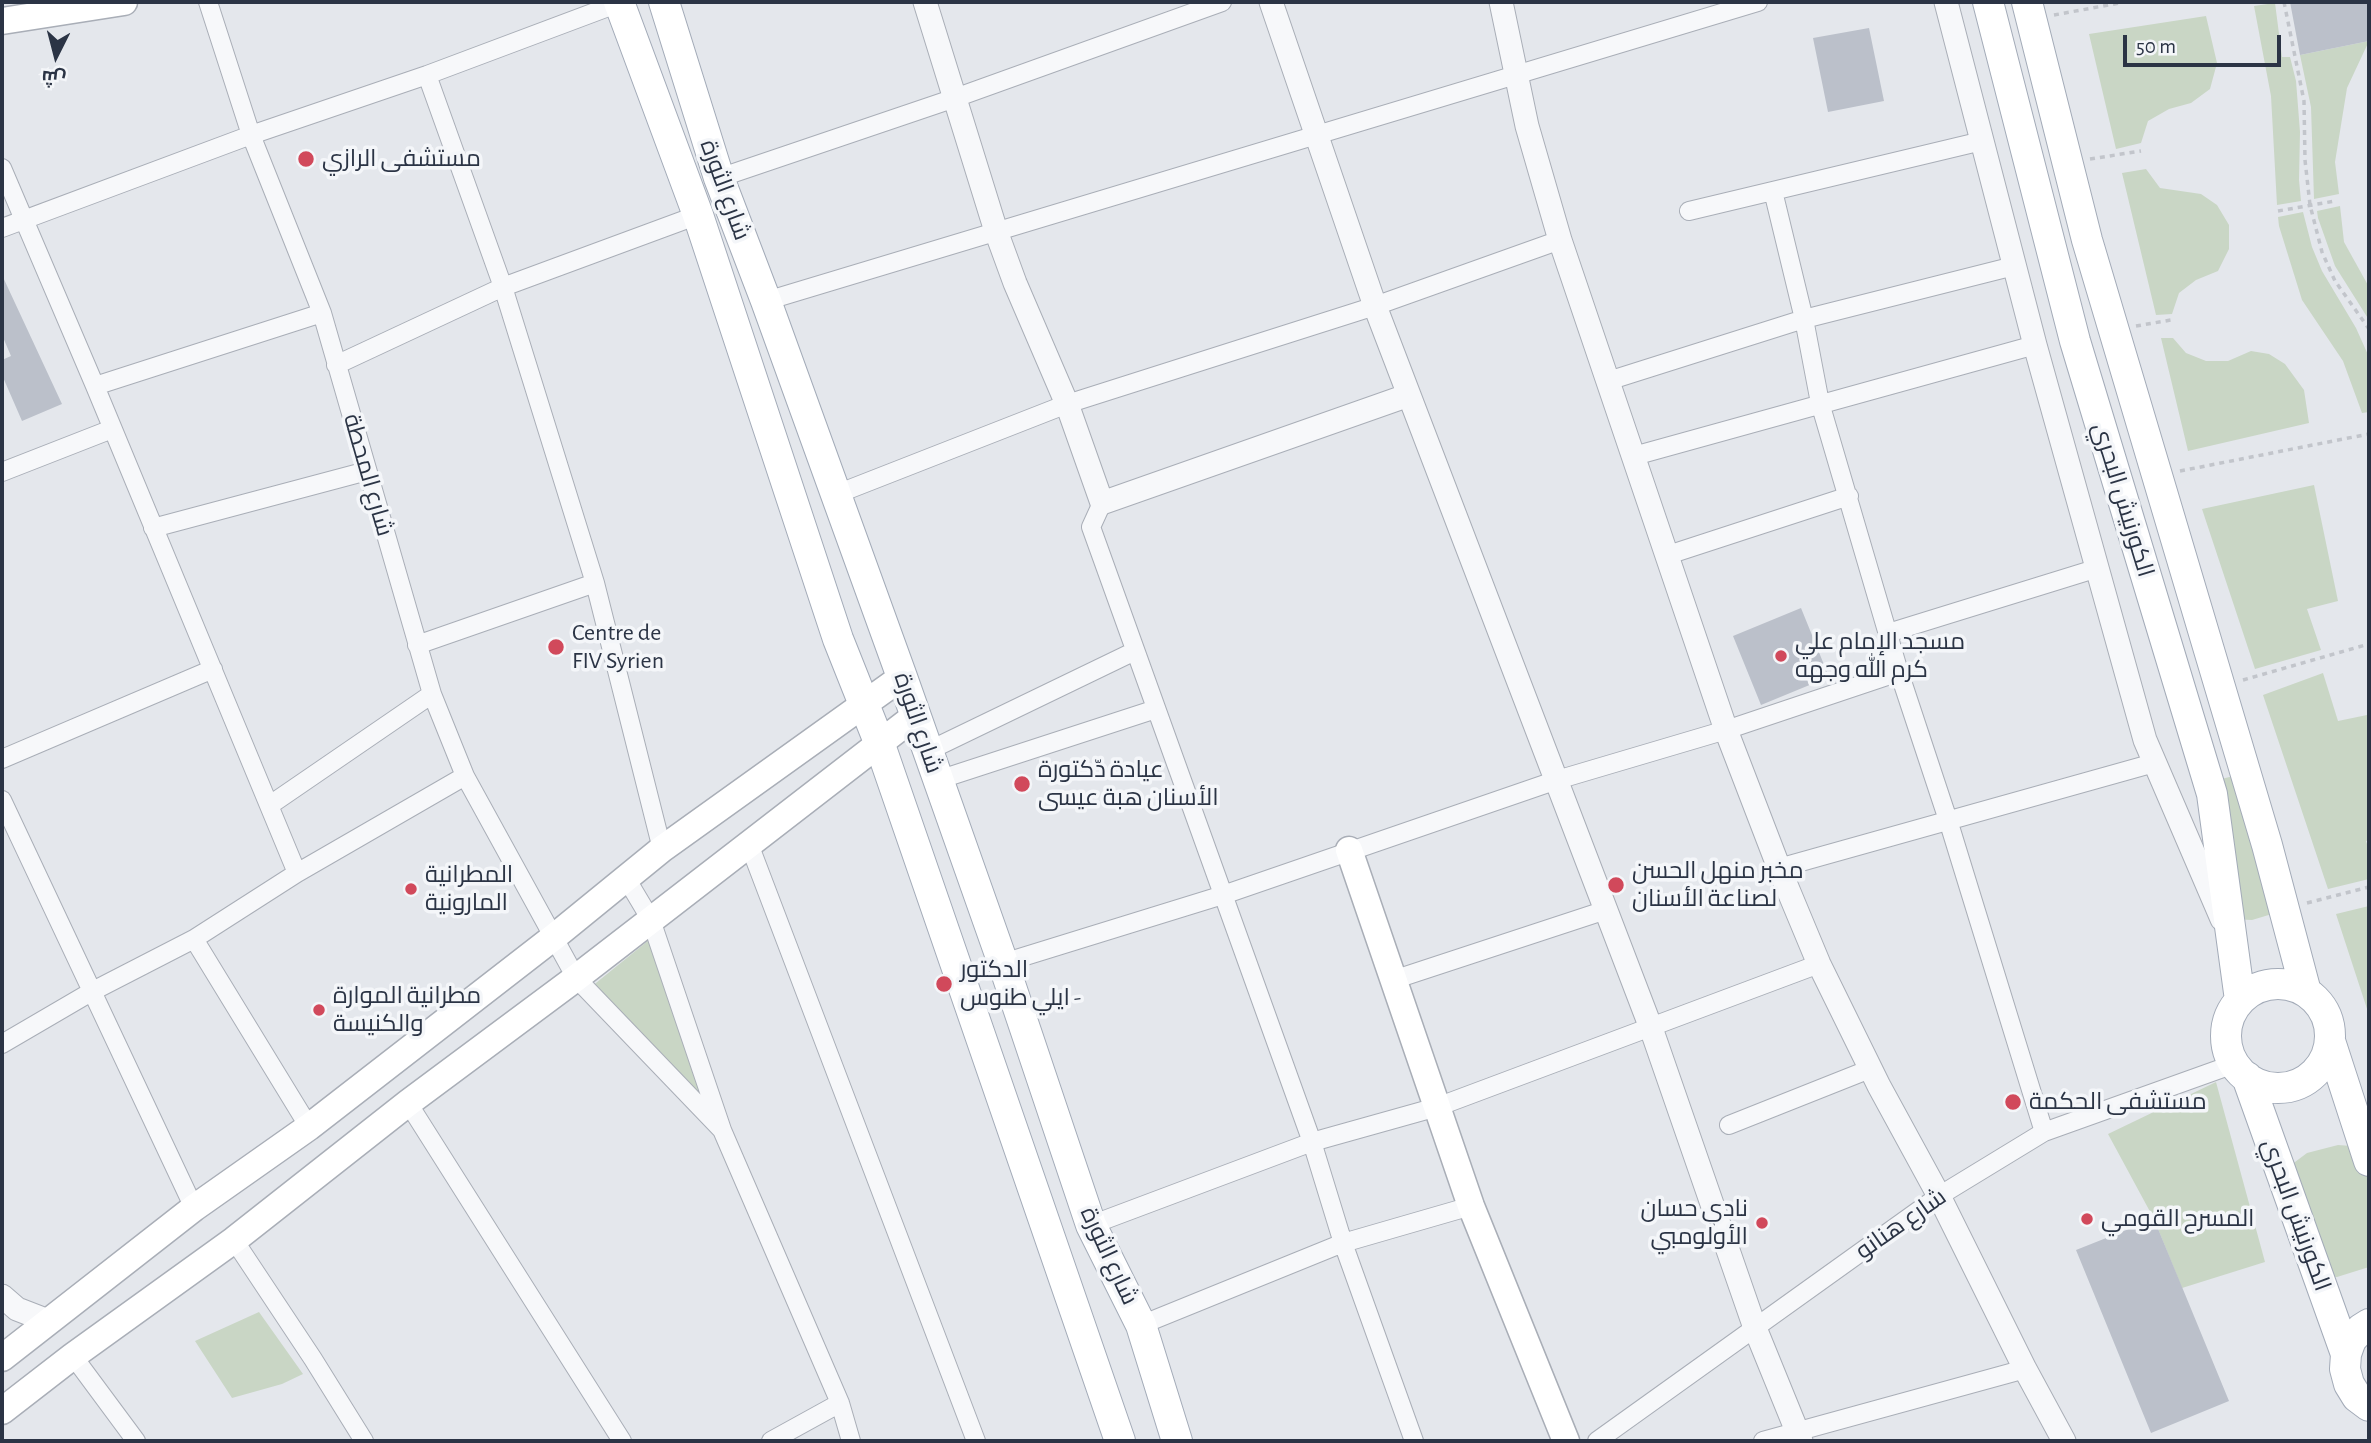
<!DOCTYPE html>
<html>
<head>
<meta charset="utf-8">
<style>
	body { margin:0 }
	#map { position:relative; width:2371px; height:1443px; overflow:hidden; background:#e4e7ec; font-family:"Alegreya Sans",Cairo,sans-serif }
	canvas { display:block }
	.frame { position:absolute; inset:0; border:4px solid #2b3445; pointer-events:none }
	.north { position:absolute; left:21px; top:21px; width:70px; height:70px; -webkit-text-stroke:5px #f4f6f9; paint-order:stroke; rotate:186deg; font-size:19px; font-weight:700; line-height:28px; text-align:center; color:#2b3445 }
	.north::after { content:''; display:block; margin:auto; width:24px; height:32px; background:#2b3445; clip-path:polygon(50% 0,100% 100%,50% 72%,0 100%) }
	.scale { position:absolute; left:2123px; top:35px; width:158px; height:32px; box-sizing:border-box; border:4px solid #2b3445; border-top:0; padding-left:9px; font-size:21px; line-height:24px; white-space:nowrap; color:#2b3445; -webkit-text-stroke:5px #f4f6f9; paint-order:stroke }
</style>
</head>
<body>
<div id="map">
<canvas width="2371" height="1443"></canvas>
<div class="frame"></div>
<div class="north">ش</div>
<div class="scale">50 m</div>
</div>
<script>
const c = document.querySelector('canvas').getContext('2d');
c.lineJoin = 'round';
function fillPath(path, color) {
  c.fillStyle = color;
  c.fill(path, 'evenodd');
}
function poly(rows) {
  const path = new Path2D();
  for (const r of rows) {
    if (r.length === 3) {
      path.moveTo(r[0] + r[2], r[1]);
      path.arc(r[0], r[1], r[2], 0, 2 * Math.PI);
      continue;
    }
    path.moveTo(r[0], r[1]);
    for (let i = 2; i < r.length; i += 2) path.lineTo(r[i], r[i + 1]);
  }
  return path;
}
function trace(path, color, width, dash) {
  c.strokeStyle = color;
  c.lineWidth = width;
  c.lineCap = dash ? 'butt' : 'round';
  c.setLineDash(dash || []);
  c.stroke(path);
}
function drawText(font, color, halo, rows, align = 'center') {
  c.font = font + ' "Alegreya Sans",Cairo,sans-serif';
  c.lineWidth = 7;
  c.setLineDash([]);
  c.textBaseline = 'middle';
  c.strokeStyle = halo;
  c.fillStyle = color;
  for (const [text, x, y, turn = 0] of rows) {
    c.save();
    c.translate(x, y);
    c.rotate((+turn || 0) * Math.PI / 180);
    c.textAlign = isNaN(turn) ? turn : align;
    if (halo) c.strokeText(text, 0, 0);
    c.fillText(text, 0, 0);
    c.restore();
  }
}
fillPath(poly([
	[2275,3,2282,57,2290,57,2296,81,2300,132,2299,180,2301,201,2277,205,2271,96,2254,6],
	[2206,16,2217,63,2210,89,2191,103,2169,109,2148,121,2141,143,2116,149,2089,34],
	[2369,41,2347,88,2335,162,2339,194,2314,199,2311,107,2300,55],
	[2146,169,2160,188,2201,194,2217,205,2229,225,2229,249,2218,271,2196,280,2179,293,2172,314,2156,315,2122,173],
	[2340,206,2344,242,2369,287,2369,320,2335,266,2318,218,2317,211],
	[2303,212,2312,247,2322,271,2356,328,2369,357,2369,412,2362,413,2343,361,2302,300,2279,226,2278,217],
	[2161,338,2173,338,2186,353,2206,361,2228,361,2251,351,2269,354,2285,364,2304,390,2309,423,2188,451],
	[2314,485,2338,601,2307,609,2321,650,2255,669,2202,509],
	[2323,673,2338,721,2367,715,2369,723,2369,840,2366,841,2369,850,2369,879,2328,889,2263,695],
	[2246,773,2272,914,2252,920,2229,919,2209,782],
	[2369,906,2369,1015,2336,914],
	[649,940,705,1106,591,987],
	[2216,1082,2265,1262,2182,1288,2154,1219,2108,1134],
	[2338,1145,2365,1147,2369,1161,2369,1267,2337,1277,2318,1276,2287,1168,2307,1153],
	[259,1312,303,1374,282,1384,232,1398,195,1341]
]), '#c9d6c5');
fillPath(poly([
	[2290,2,2369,2,2369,41,2300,55],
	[1869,28,1884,101,1828,112,1813,38],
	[2,275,62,404,22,421,2,375,2,360,11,356,2,335],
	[1801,608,1829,677,1761,705,1733,636],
	[2154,1219,2229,1401,2151,1433,2076,1250]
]), '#bbc0ca');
const minor = poly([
	[208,2,251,135,322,313,432,694,465,776,576,978,722,1130],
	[427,75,503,287,595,583,662,849],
	[2,168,95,386,297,873],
	[719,178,955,98,1222,2],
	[1773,191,1804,319,1820,403,1899,672,1948,820,2044,1132],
	[1689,211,1982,141],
	[2,228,251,135,427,75,619,3],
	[766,301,1758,2],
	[336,365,503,287,698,215],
	[1608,381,1804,319,2014,266],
	[95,386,322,313],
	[1634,456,2035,345],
	[2,472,112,429],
	[837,494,1067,404,1375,306,1560,240],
	[1102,503,1091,527,1312,1142,1343,1243,1414,1441],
	[153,528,367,471],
	[1668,555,1849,496],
	[1888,633,2098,568],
	[417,645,595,583],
	[928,751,1135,651],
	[2,759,213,669],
	[938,780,1156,709],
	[2,800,194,1208],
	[270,805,432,694],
	[749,844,976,1441],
	[1779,868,2154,763],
	[626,878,651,920,722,1130,840,1403,851,1441],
	[194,939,309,1127],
	[1003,963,1223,895,1557,780,1726,730,1899,672],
	[1393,980,1606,910],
	[2,1044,91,992,194,939,297,873,465,776],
	[408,1103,622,1441],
	[1729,1125,1870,1069],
	[1091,1225,1312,1142,1437,1107,1819,964],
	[234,1240,313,1359,364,1441],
	[1141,1325,1343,1243,1471,1206],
	[73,1356,136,1441],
	[771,1441,840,1403],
	[1597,1441,1939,1196,2044,1132,2234,1064],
	[1763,1441,2025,1369]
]);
const tertiary = poly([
	[925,2,996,231,1015,283,1067,404,1102,503,1409,395],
	[1271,2,1375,306,1651,1028,1755,1328,1801,1441],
	[1501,2,1527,126,1560,240,1726,730,1779,868,1819,964,1879,1086,1939,1196,2025,1369,2064,1441],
	[1946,2,2035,345,2145,740,2222,919],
	[2,1296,17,1309,48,1321]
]);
const secondary = poly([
	[2,21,124,2],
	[1349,850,1471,1206,1566,1441],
	[2,1358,194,1208,309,1127,554,937,662,849,902,677],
	[2,1411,73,1356,234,1240,408,1103,576,978,915,716]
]);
const primary = poly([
	[619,2,698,215,838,639,879,742,1120,1441],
	[664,2,719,178,766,301,902,677,1003,963,1091,1225,1141,1325,1177,1441],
	[1988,2,2075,341,2212,794,2240,1000],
	[2027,2,2087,240,2267,845,2306,992],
	[2278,1036,52],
	[2330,1041,2369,1161],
	[2247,1077,2346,1354],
	[2369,1324,2361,1329,2351,1340,2346,1354,2345,1369,2349,1384,2357,1397,2369,1406]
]);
trace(minor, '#a9aeb7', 20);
trace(tertiary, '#a9aeb7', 25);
trace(secondary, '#a9aeb7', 29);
trace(primary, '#a3abb8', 32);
trace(poly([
	[2284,2,2304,101,2305,160,2310,205,2322,252,2335,281,2369,329],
	[2054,15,2125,2],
	[2090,159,2141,151],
	[2278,211,2335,201],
	[2136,326,2171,320],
	[2180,471,2369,434],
	[2243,680,2369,644],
	[2307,903,2369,887]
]), '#c2c5cb', 3.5, [5, 5]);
trace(minor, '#f7f8fa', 18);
trace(tertiary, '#f7f8fa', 23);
trace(secondary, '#fff', 26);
trace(primary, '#fff', 30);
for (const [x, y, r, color] of [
	[306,159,9,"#d1495b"],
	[556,647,9,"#d1495b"],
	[1781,656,7,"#d1495b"],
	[1022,784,9,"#d1495b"],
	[1616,885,9,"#d1495b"],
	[411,889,7,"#d1495b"],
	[944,984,9,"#d1495b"],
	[319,1010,7,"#d1495b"],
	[2013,1102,9,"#d1495b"],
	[2087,1219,7,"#d1495b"],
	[1762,1223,7,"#d1495b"]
]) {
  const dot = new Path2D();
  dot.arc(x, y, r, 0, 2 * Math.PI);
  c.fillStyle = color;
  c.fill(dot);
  trace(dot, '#f4f6f9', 2.5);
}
drawText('24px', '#2b3445', '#f4f6f9', [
	["مستشفى الرازي",322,159],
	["Centre de",572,633],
	["FIV Syrien",572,661],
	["مسجد الإمام علي",1795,642],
	["كرم الله وجهه",1795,670],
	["عيادة دّكتورة",1038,770],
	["الأسنان هبة عيسى",1038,798],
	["مخبر منهل الحسن",1632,871],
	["لصناعة الأسنان",1632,899],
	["المطرانية",425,875],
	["المارونية",425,903],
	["الدكتور",960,970],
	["ايلي طنوس -",960,998],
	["مطرانية الموارة",333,996],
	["والكنيسة",333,1024],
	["مستشفى الحكمة",2029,1102],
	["نادي حسان",1748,1209,"right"],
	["الأولومبي",1748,1237,"right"],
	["المسرح القومي",2101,1219]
], 'left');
drawText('24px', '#2b3445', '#f4f6f9', [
	["شارع الثورة",725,190,70],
	["شارع المحطة",368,475,74],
	["الكورنيش البحري",2123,500,73],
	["شارع الثورة",918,723,71],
	["الكورنيش البحري",2296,1215,70],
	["شارع هنانو",1901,1224,-35],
	["شارع الثورة",1109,1256,65]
]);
</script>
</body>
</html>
